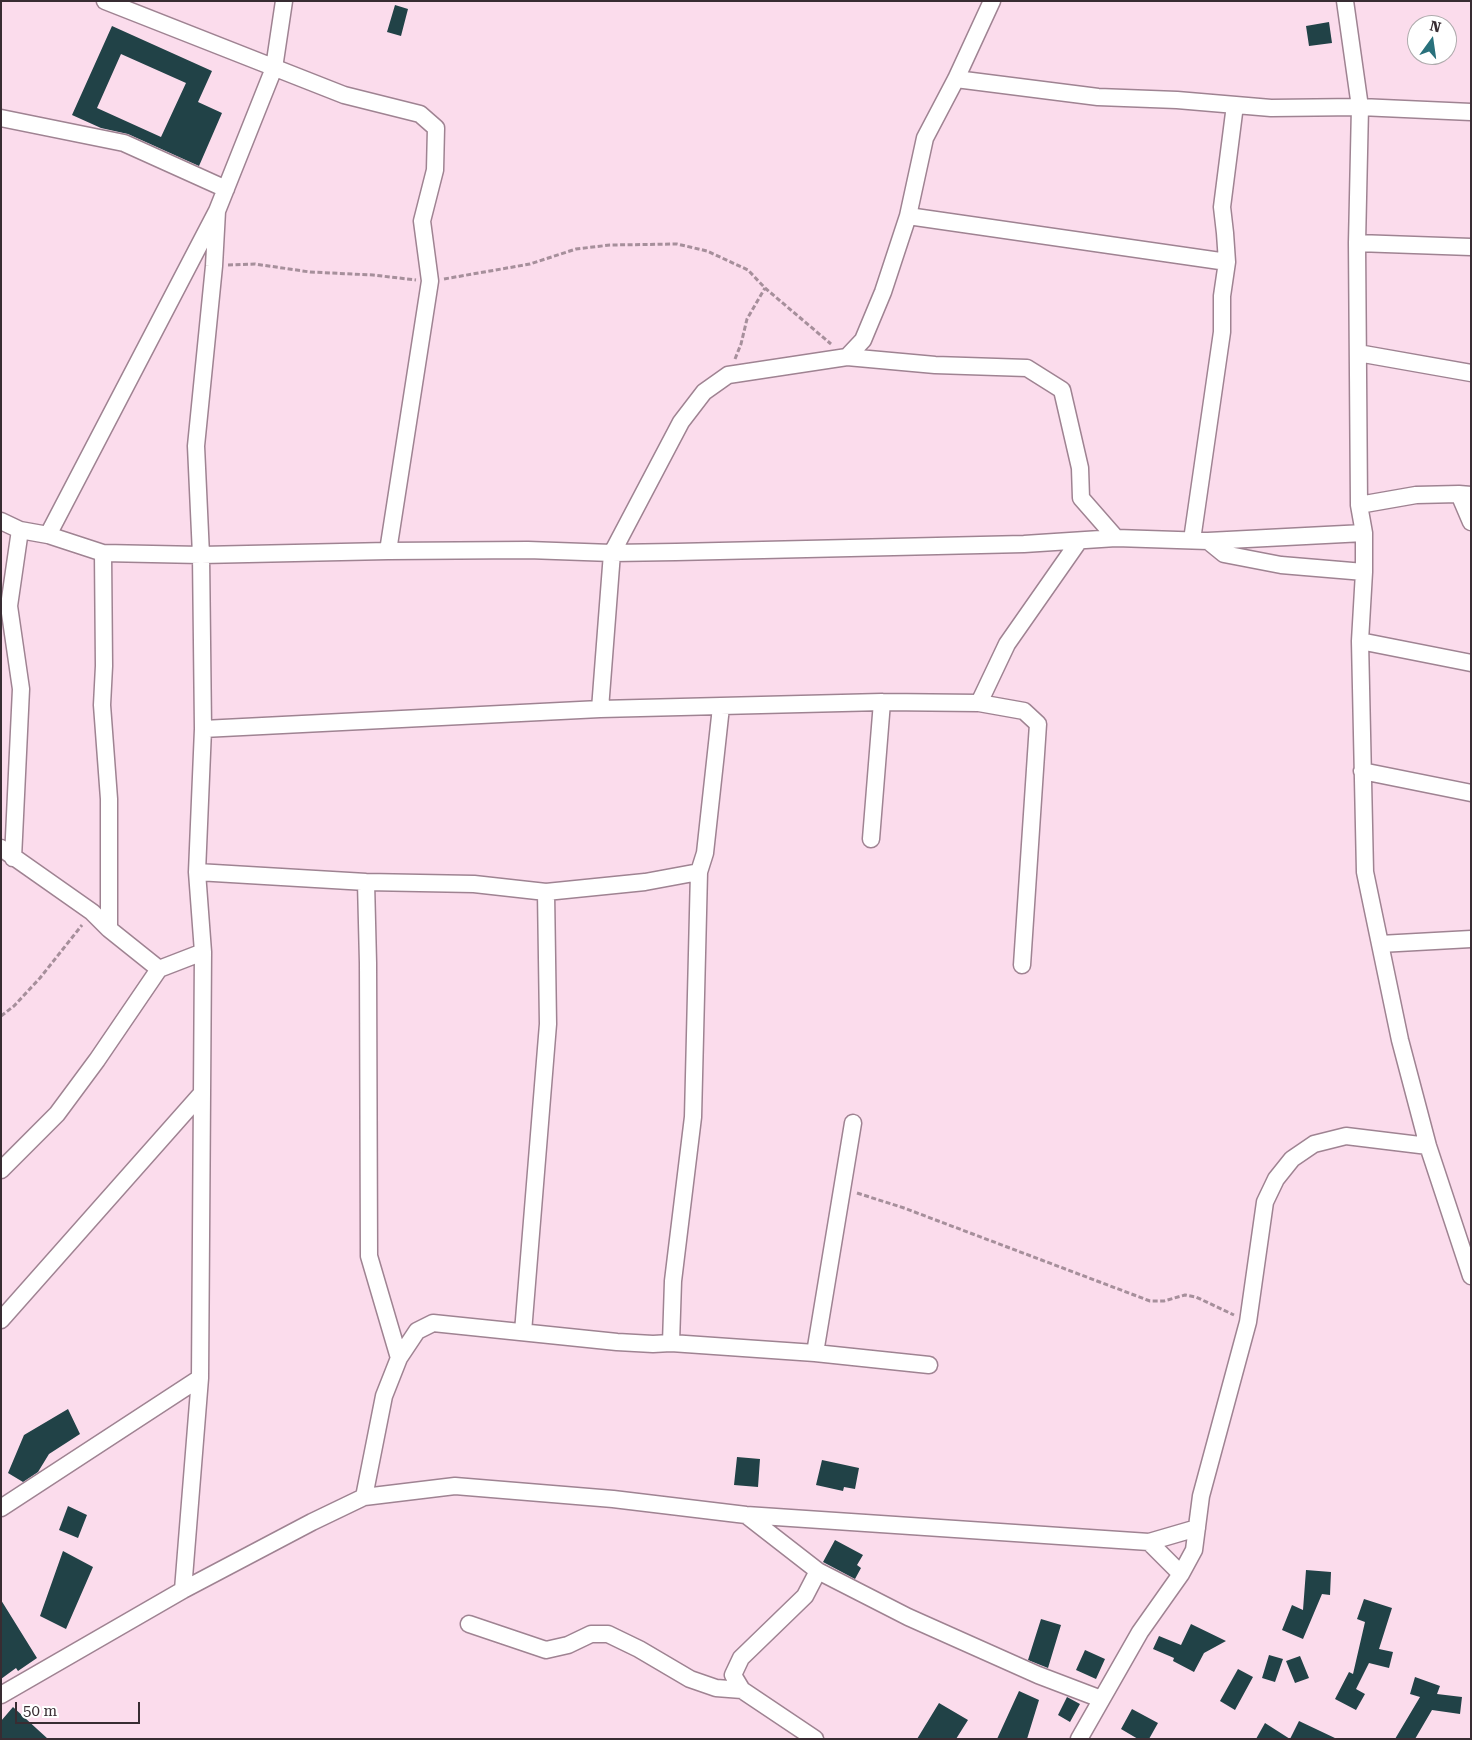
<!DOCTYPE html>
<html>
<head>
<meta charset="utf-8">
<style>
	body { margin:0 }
	#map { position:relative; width:1472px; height:1740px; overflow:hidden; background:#fbdcec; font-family:"Roboto Serif",serif }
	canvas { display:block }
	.frame { position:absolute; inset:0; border:2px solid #382c32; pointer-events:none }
	.north { position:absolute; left:1407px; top:15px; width:50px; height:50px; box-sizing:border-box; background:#fff; border:1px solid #afabad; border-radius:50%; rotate:14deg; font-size:14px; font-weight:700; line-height:20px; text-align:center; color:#382c32 }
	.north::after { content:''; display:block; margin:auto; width:18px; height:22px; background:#29717c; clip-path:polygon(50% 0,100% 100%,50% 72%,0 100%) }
	.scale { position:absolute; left:15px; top:1702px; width:125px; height:22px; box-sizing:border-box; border:2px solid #382c32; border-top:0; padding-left:6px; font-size:15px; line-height:18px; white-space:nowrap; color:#382c32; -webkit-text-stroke:4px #fff; paint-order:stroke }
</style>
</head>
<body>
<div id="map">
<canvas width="1472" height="1740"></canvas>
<div class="frame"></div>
<div class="north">N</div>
<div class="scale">50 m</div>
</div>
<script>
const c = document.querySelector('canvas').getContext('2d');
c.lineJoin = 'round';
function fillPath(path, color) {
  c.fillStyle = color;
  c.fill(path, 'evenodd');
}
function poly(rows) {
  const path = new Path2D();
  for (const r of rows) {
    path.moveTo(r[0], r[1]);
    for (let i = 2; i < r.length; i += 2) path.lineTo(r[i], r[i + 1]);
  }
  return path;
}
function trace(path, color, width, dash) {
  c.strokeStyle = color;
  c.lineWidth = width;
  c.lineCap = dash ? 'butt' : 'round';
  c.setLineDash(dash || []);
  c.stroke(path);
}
fillPath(poly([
	[395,5,408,9,401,36,387,32],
	[1329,22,1332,43,1309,46,1306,26],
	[112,26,212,71,198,102,222,113,199,166,128,134,101,128,72,115],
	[121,54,186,83,161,137,97,108],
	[68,1409,80,1434,49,1454,38,1472,23,1482,8,1473,24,1435],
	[737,1457,760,1459,758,1487,734,1485],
	[822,1460,859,1468,855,1489,844,1487,843,1491,816,1485],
	[68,1506,87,1515,78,1538,59,1530],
	[835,1540,863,1555,857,1565,861,1568,855,1579,823,1562],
	[63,1551,93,1567,66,1629,40,1616],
	[1306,1570,1331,1572,1330,1595,1322,1594,1303,1639,1282,1630,1292,1605,1303,1610],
	[1364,1599,1392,1608,1379,1649,1393,1652,1389,1668,1369,1663,1356,1689,1365,1694,1356,1710,1335,1699,1349,1672,1353,1674,1365,1622,1357,1619],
	[1,1600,37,1658,18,1671,16,1668,1,1679],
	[1041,1619,1061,1625,1048,1668,1028,1660],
	[1191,1624,1226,1641,1204,1653,1194,1672,1173,1661,1174,1658,1153,1649,1159,1636,1181,1645],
	[1085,1650,1105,1659,1096,1679,1076,1670],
	[1269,1655,1283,1659,1275,1682,1262,1678],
	[1300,1656,1309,1678,1295,1683,1286,1661],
	[1238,1669,1253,1677,1235,1710,1220,1701],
	[1415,1677,1440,1686,1437,1694,1462,1697,1460,1714,1432,1710,1415,1739,1395,1739,1420,1697,1410,1694],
	[1019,1691,1039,1700,1027,1739,997,1739],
	[1067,1697,1080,1704,1070,1722,1058,1715],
	[939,1703,968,1720,956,1739,917,1739],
	[13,1707,48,1739,1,1739,1,1721],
	[1132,1709,1158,1723,1149,1739,1138,1739,1121,1729],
	[1299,1721,1337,1739,1290,1739],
	[1265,1723,1290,1739,1256,1739]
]), '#214247');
const minor = poly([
	[105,1,344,95,420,114,436,128,435,170,422,221,430,281,388,551],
	[1345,1,1360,107,1357,243,1359,505,1364,533,1364,572,1360,641,1365,872,1400,1040,1428,1146,1471,1276],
	[956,79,1098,97,1177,100,1271,108,1360,107,1471,112],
	[1,118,124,143,226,189],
	[908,216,1227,262],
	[1357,243,1471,247],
	[1358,353,1471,373],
	[847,357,863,340,883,292,908,216,925,138,956,79,992,1],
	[1459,494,1471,522],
	[1359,505,1416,495,1459,494,1471,495],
	[1,521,20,530,48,535,103,553,104,666,102,705,109,799,109,929],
	[48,535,217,211,274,68,284,1],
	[1192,540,1222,332,1222,296,1227,262,1225,233,1222,207,1235,105],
	[1208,541,1224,554,1281,565,1364,572],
	[103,553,201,555,388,551,528,550,612,553,676,552,1024,544,1116,538,1208,541,1364,533],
	[1360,641,1471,663],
	[979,703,1024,711,1038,724,1022,965],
	[600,709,612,553,681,422,704,392,728,375,847,357,935,365,1027,368,1062,390,1080,468,1081,498,1116,538],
	[203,729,600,709,882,702,979,703,1007,644,1079,541],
	[1362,771,1471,793],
	[871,839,882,702],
	[1,848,92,912,109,929,159,969,203,952],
	[13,858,21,689,9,606,20,530],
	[197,872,366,882,474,884,546,892,645,882,699,872,705,853,721,707],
	[366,882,368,963,369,1256,399,1358],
	[1380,944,1471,939],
	[1,1170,57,1114,97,1060,159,969],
	[1,1320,202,1093],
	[523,1332,548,1024,546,892],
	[671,1343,815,1353,929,1365],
	[815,1353,853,1123],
	[364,1497,384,1396,399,1358,417,1331,433,1323,617,1342,653,1344,671,1343,673,1281,693,1117,699,872],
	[1,1508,200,1378],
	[746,1515,818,1571,805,1596,741,1658,733,1675,742,1690,815,1739],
	[1149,1542,1181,1574],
	[818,1571,908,1617,1038,1675,1101,1699],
	[183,1590,200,1378,203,952,197,872,203,729,201,555,196,446,214,266,217,211],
	[469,1624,546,1650,568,1645,591,1634,608,1634,639,1649,690,1679,716,1688,742,1690],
	[1,1695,183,1590,312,1522,364,1497,455,1486,613,1499,746,1515,1149,1542,1197,1528],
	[1079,1739,1140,1632,1181,1574,1194,1550,1201,1496,1248,1322,1265,1202,1276,1179,1292,1159,1314,1144,1346,1136,1428,1146]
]);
trace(minor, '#9f8392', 19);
trace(poly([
	[228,265,255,264,310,272,373,275,416,280],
	[444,279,530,264,576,249,610,245,677,244,707,251,748,270,765,288,831,344],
	[735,359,741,344,747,319,765,288],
	[1,1016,14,1006,40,978,82,925],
	[857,1193,904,1208,1150,1301,1164,1301,1185,1295,1196,1297,1234,1315]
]), '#a68f9b', 3, [5, 2.5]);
trace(minor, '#fff', 16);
</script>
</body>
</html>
